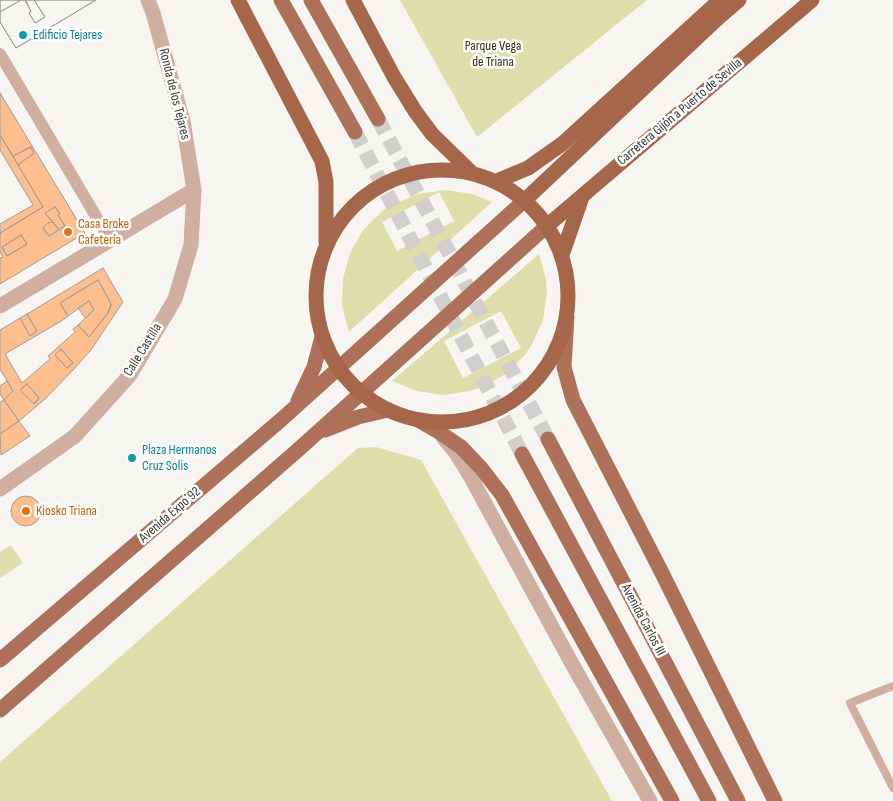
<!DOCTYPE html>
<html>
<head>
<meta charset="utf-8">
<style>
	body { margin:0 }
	canvas { display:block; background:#f7f5f2 }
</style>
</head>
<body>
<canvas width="893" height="801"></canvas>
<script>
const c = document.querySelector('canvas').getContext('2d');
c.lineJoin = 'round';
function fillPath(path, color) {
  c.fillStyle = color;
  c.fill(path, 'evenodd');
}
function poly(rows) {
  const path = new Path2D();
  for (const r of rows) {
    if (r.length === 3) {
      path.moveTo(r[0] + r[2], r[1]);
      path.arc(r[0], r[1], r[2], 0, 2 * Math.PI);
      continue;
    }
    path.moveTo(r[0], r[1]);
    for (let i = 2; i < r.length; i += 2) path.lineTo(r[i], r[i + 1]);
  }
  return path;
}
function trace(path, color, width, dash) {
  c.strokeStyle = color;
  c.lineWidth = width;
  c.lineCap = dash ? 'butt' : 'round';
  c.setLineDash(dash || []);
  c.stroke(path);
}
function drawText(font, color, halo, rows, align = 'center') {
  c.font = font + ' "Sofia Sans Condensed",sans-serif';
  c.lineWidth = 5;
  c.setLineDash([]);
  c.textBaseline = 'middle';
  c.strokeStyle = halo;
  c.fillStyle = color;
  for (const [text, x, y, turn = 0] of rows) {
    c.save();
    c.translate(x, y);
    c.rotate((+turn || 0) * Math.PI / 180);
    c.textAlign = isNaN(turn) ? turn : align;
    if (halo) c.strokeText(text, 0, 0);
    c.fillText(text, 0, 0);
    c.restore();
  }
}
fillPath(poly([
	[400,0,647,0,477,137],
	[445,190,472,194,492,202,349,332,342,305,343,279,350,253,363,230,382,211,394,204,418,194],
	[439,192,454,221,397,251,382,222],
	[539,254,546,280,547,293,543,320,532,344,525,355,506,374,482,387,470,391,443,395,417,391,392,381],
	[501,311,521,348,463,378,444,341],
	[376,447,421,460,612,801,0,801,0,762,358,448],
	[11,545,23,563,0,578,0,552]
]), '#dcdfa9');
const building = poly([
	[0,0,96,0,16,48,0,22,0,0],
	[0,0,21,0,0,12,0,0],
	[21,0,26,0,31,12,29,13,35,23,45,17,34,0,96,0,16,48,0,22,0,12,21,0],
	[25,0,34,0,45,17,35,23,29,13,31,12,25,0],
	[0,93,85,233,0,284,0,258,3,257,0,252,0,233,43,207,18,165,34,153,31,147,13,156,0,135,0,93],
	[55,207,60,214,58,215,65,226,49,236,43,228,48,223,53,222,51,219,50,220,45,213,55,207],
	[21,235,27,244,7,256,2,247,21,235],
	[0,135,43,207,0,233,0,224,33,205,0,150,0,135],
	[31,147,34,153,18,165,13,156,31,147],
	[55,207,60,214,58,215,65,226,59,230,45,213,55,207],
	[53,222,59,230,49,236,43,228,48,223,53,222],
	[21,235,27,244,7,256,2,247,21,235],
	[103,268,123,302,91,350,73,370,45,399,19,421,4,400,13,391,0,369,0,330,20,318,30,336,37,331,27,314,103,268],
	[98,280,111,304,108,313,89,337,78,325,73,329,75,332,48,356,50,359,22,383,5,354,63,320,68,316,60,303,98,280],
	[61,349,73,363,67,368,55,355,61,349],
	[27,384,39,398,34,404,20,390,27,384],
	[98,280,110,301,111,306,108,313,89,337,78,325,94,310,89,301,68,316,60,303,98,280],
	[89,301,94,310,85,318,78,308,89,301],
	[27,314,37,331,30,336,20,318,27,314],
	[61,349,73,363,67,368,55,355,61,349],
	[7,381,13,391,4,400,0,394,0,386,7,381],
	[27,384,39,398,34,404,20,390,27,384],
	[4,400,19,421,0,434,0,402,4,400],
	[19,421,30,436,1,455,0,434,19,421],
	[26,511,15]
]);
fillPath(building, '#febe8d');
trace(building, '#a09d9b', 1);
trace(poly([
	[378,119,548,439],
	[355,132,522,454]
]), '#d1cfcd', 15, [15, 8]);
trace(poly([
	[893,686,850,703,893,788]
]), '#d0aea0', 8);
trace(poly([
	[0,54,110,240]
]), '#d0aea0', 12);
trace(poly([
	[0,306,194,190],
	[443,437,456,453,469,474,571,662,650,801]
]), '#d0aea0', 15);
trace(poly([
	[0,489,75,436,130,375,175,299,191,245,194,190,183,121,153,13,148,0]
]), '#d0aea0', 15);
trace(poly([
	[281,0,355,132],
	[311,0,378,119],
	[567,317,564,367,573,400,661,571,775,801],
	[298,401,314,367,322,337],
	[418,420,439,432,461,447,481,468,502,495,672,801],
	[325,430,358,417,388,410],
	[548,439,738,801],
	[522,454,709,801],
	[0,660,282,419,525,200],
	[0,710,299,449,548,225]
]), '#ac7158', 15);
trace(poly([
	[238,0,322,161,326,182,326,242],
	[353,0,394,77,415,111,432,134,472,173],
	[442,296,126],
	[497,181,528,168,562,144,720,0],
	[525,200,718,18,739,0],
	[548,225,812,0],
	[562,255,582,197]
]), '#a5664a', 15);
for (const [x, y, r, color] of [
	[23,35,5,"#0f9aa8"],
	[68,232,5,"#e8710a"],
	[132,458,5,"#0f9aa8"],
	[26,511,5,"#e8710a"]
]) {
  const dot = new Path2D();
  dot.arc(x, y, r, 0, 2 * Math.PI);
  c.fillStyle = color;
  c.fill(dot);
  trace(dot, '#fff', 2);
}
drawText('14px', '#0d838f', '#fff', [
	["Edificio Tejares",33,35],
	["Plaza Hermanos",142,450],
	["Cruz Solis",142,466]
], 'left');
drawText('14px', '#333312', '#fff', [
	["Parque Vega",493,46],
	["de Triana",493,62]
]);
drawText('14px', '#3a3938', '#fff', [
	["Ronda de los Tejares",174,94,76],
	["Carretera Gijón a Puerto de Sevilla",680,112,-40],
	["Calle Castilla",143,350,-58],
	["Avenida Expo´92",170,515,-41],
	["Avenida Carlos III",643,620,62]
]);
drawText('14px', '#c56008', '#fff', [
	["Casa Broke",78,224],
	["Cafetería",78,240],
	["Kiosko Triana",36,511]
], 'left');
</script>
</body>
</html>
